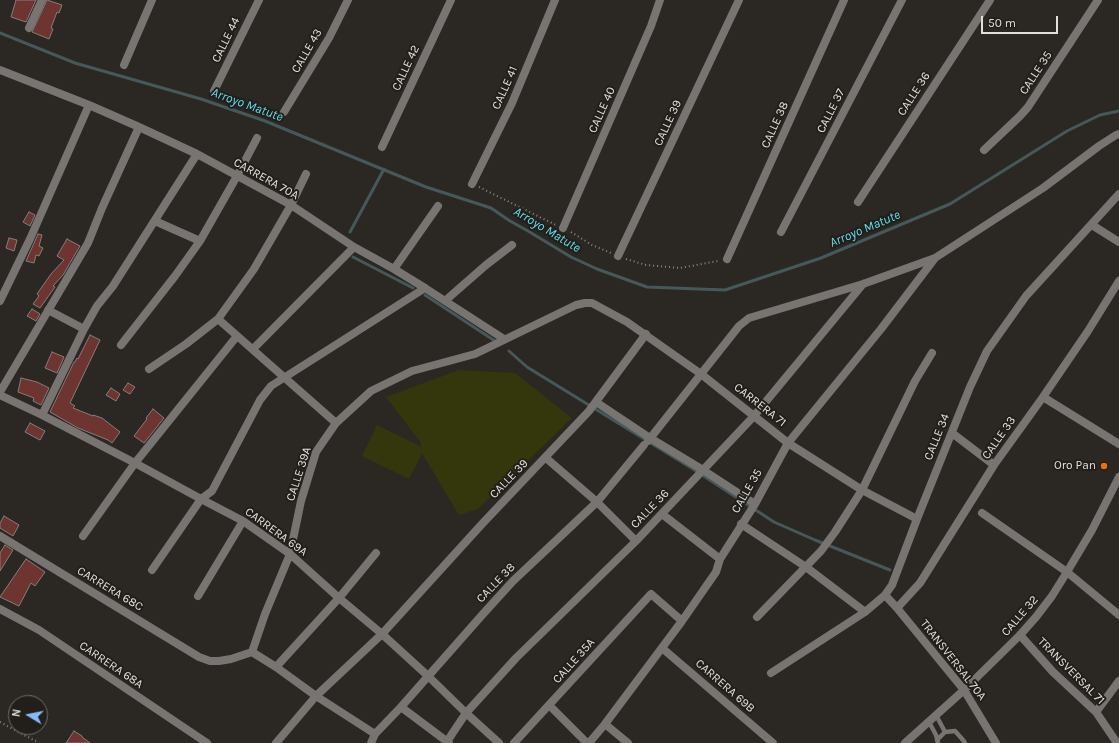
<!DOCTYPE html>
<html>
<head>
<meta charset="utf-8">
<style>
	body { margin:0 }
	#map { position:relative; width:1119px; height:743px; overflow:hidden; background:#2b2823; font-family:Karla,sans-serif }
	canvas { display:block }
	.north { position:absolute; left:8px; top:695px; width:40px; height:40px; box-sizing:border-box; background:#221e19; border:1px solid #6e6b67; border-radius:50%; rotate:280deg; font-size:11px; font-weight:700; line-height:16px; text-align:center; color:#e1dfdb }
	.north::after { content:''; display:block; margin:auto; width:14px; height:18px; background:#86bbfb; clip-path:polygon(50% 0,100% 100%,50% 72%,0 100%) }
	.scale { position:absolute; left:981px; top:16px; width:77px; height:18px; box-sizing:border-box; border:2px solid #e1dfdb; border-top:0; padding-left:5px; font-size:12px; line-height:14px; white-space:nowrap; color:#e1dfdb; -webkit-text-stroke:3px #221e19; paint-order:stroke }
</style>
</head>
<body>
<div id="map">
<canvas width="1119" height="743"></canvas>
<div class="north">N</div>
<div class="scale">50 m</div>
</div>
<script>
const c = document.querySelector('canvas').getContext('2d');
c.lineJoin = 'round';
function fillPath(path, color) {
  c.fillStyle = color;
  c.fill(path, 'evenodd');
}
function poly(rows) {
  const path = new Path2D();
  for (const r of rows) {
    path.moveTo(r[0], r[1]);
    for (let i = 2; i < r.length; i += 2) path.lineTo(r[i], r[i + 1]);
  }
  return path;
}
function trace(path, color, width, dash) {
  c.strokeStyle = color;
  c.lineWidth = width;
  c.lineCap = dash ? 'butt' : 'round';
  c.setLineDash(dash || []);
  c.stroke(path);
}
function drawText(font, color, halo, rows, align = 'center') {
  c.font = font + ' Karla,sans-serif';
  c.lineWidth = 4;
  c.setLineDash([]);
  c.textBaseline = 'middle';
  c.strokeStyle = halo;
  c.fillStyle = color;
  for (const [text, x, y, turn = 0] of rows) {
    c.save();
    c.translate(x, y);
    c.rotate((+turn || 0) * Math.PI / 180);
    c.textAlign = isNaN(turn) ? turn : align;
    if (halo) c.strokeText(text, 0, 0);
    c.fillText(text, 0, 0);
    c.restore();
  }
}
fillPath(poly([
	[459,370,515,373,572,418,478,509,459,515,422,453,409,479,362,456,377,425,420,446,421,450,421,443,386,397]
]), '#34370b');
trace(poly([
	[0,33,75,63,201,99,265,121,426,187,491,208,510,221,528,231,571,257,597,269,647,287,725,290,821,258,950,204,1067,131,1100,115,1119,111],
	[350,232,384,169],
	[353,257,413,288],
	[425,295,495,341],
	[509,351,527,367,693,469,774,522,815,540,890,570]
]), '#46585a', 3);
const building = poly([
	[16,0,36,0,26,22,11,17,16,0],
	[47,0,62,5,59,13,57,12,51,28,53,29,49,39,32,32,47,0],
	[29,212,35,215,30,226,23,222,29,212],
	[38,234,42,235,39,246,43,248,39,256,36,255,34,263,26,261,38,234],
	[9,238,17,240,14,251,6,248,9,238],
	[67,239,80,246,63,275,53,286,55,287,40,308,33,304,39,296,37,294,51,274,64,260,57,256,67,239],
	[32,309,40,314,36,321,27,316,32,309],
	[90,335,100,340,70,403,75,406,73,408,93,416,93,415,102,418,120,432,112,443,108,440,78,428,50,412,74,362,75,362,77,358,78,359,90,335],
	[52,352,64,357,57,373,45,368,52,352],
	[21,378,37,382,49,388,41,405,33,401,34,398,18,392,21,378],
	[128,383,135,387,130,394,123,390,128,383],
	[111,388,120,394,116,401,106,395,111,388],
	[153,409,164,418,144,443,134,436,147,419,146,418,153,409],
	[30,423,45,431,40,440,25,432,30,423],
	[4,516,19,525,13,536,0,528,0,523,4,516],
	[5,545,13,550,0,571,0,553,5,545],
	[26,559,45,572,35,586,31,583,19,606,0,597,26,559],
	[74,731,82,736,82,737,90,743,66,743,74,731]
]);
fillPath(building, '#6e342f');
trace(building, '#857d7c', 1);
trace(poly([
	[479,187,556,225],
	[571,232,592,245,611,253],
	[626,259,646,265,680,268,718,261],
	[0,722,39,743]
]), '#8a8883', 2, [1, 3]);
trace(poly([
	[936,715,945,732],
	[929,722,936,735,938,743],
	[937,740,945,732,955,731,963,740,965,743]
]), '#777472', 4.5);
trace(poly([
	[29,28,42,0],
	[124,65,152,0],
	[0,70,89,105,139,127,197,154,291,205,354,247,394,269,425,288,504,339],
	[214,91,259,0],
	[284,112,329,38,348,0],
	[382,147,451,0],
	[984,150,1020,116,1028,107,1098,0],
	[472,184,512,103,555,0],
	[858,202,990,0],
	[155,221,200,241],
	[1092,225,1119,242],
	[563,228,651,26,660,0],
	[781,232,902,0],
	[618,256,739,0],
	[727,259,844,0],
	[394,269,438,206],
	[446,300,486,265,512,245],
	[0,301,30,239,89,105],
	[48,310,84,329],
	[218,319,336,423],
	[121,345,175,276,200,241,237,176,257,138],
	[253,349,354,247],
	[149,369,186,344,218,319,254,269,291,205,306,174],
	[0,392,88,243,102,208,139,127],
	[0,395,42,415,135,463,201,499,243,521,290,554,339,598,382,634,428,676,466,713,499,743],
	[1043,397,1119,444],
	[596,402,650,438,703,470,755,504],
	[42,415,84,329,97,306,113,286,197,154],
	[952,433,994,465],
	[648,441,739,326,749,318,863,284,935,258,1043,188,1099,146,1116,135,1119,134],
	[546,458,597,502,636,541],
	[982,513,1067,572,1119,615],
	[662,514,720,559],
	[741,524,806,567,865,612],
	[0,536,199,657,210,661,219,661,231,659,252,652,265,614,290,554,301,501,316,452,336,423,371,391,412,371,475,354,576,305,585,303,592,303,627,322,701,374,788,443,862,490,917,519],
	[83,536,135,463,237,336],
	[152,570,201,499,212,491,260,400,271,386,425,288],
	[885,595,897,608,964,690,996,743],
	[198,596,243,521],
	[897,608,920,583,994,465,1043,397,1088,331,1119,281],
	[0,609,39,630,207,743],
	[757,617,821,551,835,532,862,490,915,381,932,353],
	[1020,635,1053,672,1096,712,1117,743],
	[662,648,773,743],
	[252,652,276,667,316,696,375,734],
	[276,667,339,598,376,553],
	[771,673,865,612,885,595,892,585,917,519,970,387,987,351,1026,296,1119,194],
	[550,706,587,743],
	[401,707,449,743],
	[1096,712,1119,681],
	[605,724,628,743],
	[276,743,316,696,382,634,482,524,589,411,646,334],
	[371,743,375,734,401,707,483,614,513,581,597,502,644,445],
	[446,743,466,713,516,658,636,541,754,416,863,284],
	[514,743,651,594,682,621],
	[589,743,605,724,682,621,716,572,720,559,755,504,788,443,881,329,935,258]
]), '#777472', 8);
trace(poly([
	[905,743,964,690,1020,635,1036,617,1052,596,1067,572,1092,530,1119,477]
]), '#777472', 8);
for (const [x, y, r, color] of [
	[1104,466,4,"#e8710a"]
]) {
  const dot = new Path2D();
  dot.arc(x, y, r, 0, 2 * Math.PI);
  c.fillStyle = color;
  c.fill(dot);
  trace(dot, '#221e19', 1.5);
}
drawText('12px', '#e1dfdb', '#221e19', [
	["CALLE 44",226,40,-64],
	["CALLE 43",307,51,-60],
	["CALLE 42",406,68,-65],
	["CALLE 35",1036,73,-57],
	["CALLE 41",505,88,-66],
	["CALLE 36",914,94,-57],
	["CALLE 40",602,110,-66],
	["CALLE 37",831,111,-63],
	["CALLE 39",668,123,-65],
	["CALLE 38",775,125,-66],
	["CARRERA 70A",266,179,29],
	["CARRERA 71",760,405,38],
	["CALLE 34",937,437,-68],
	["CALLE 33",999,438,-55],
	["CALLE 39A",299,474,-72],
	["CALLE 39",509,479,-46],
	["CALLE 35",747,491,-60],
	["CALLE 36",650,509,-46],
	["CARRERA 69A",276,532,36],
	["CALLE 38",496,583,-46],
	["CARRERA 68C",110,589,31],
	["CALLE 32",1020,616,-49],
	["TRANSVERSAL 70A",953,660,52],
	["CALLE 35A",574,661,-48],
	["CARRERA 68A",111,665,34],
	["TRANSVERSAL 71",1071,671,45],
	["CARRERA 69B",725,686,41]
]);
drawText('12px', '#e1dfdb', '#221e19', [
	["Oro Pan",1096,466]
], 'right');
drawText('italic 13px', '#62dfef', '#221e19', [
	["Arroyo Matute",247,105,20],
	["Arroyo Matute",865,229,-23],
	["Arroyo Matute",547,230,31]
]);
</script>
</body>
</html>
